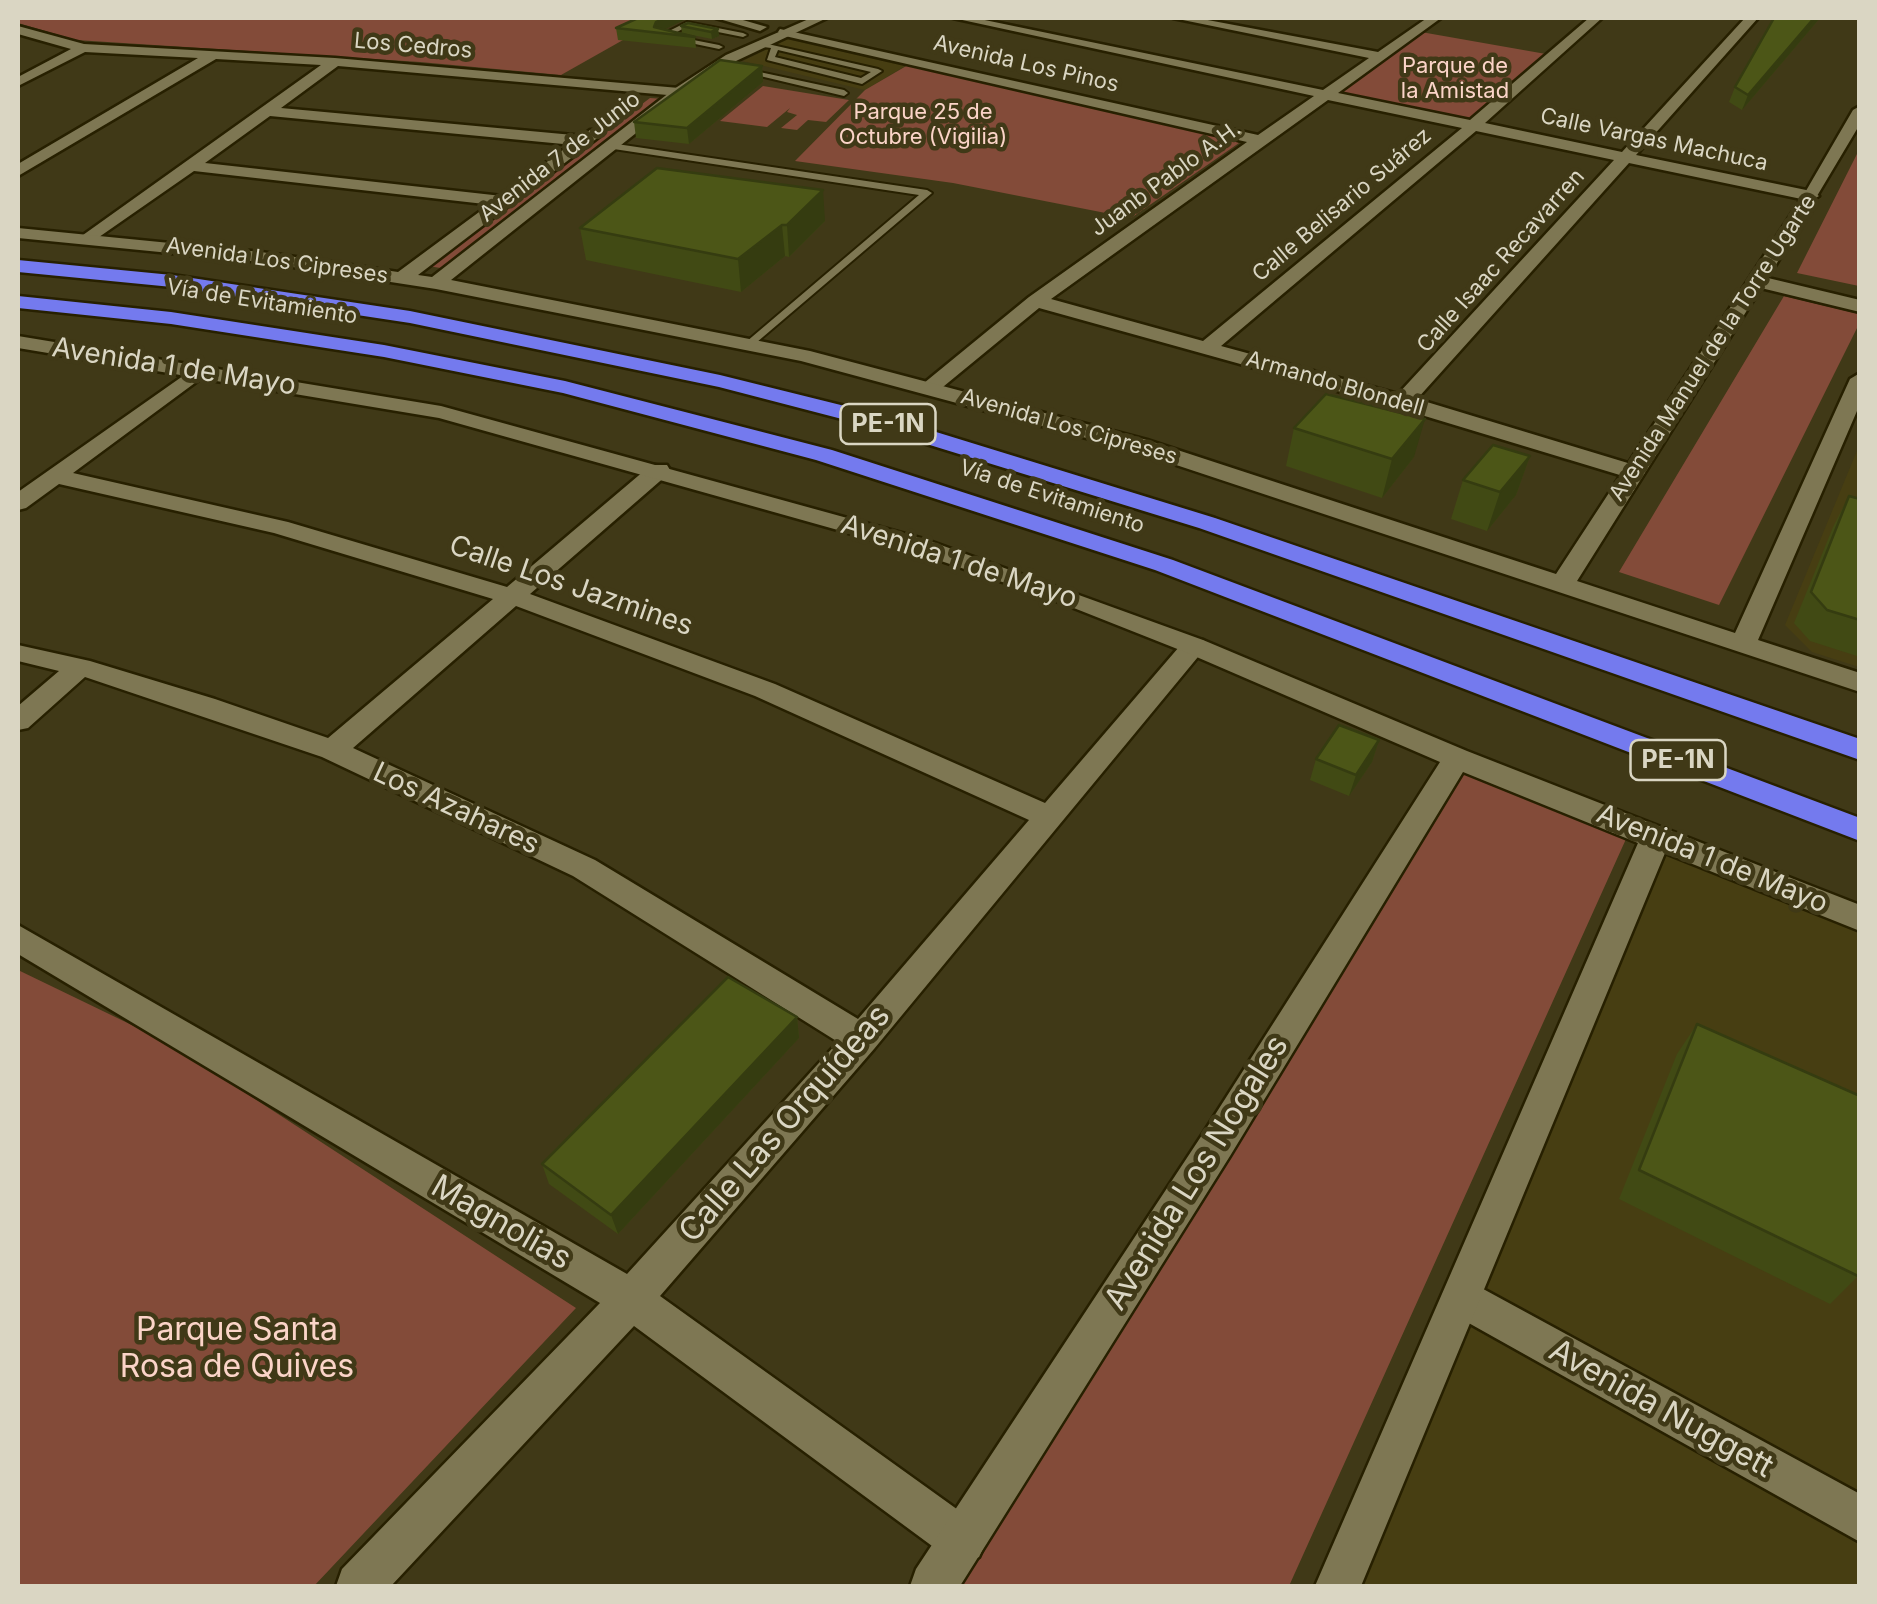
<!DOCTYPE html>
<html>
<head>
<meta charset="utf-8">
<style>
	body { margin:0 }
	#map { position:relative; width:1877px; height:1604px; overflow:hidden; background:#403917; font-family:Inter,sans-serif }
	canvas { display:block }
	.frame { position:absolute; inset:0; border:20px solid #dad6c3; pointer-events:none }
</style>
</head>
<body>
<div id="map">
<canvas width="1877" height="1604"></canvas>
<div class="frame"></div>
</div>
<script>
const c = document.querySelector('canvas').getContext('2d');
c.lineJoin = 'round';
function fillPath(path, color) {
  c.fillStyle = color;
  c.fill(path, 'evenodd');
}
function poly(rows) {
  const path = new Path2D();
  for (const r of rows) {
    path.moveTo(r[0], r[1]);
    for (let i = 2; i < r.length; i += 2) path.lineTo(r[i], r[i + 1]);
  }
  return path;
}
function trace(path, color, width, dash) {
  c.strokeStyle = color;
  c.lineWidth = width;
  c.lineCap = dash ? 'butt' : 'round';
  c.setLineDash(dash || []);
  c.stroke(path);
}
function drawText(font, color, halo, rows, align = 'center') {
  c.font = font + ' Inter,sans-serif';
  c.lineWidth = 9;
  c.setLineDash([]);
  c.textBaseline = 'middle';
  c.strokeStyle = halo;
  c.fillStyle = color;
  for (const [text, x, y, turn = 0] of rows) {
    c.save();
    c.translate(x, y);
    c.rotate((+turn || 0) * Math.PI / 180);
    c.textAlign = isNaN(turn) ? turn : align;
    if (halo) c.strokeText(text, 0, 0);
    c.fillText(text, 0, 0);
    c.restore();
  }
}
fillPath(poly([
	[788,39,905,66,865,90,743,61],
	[1859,446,1859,667,1812,652,1785,625],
	[1662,842,1859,906,1859,1586,1351,1586]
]), '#473e12');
fillPath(poly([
	[18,18,662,18,561,75,420,62,76,40,18,23],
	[1421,32,1546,54,1471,123,1336,94],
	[908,65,1232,139,1239,143,1131,218,953,183,795,161,865,90],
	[763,86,849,100,826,122,808,120,797,130,781,128,797,115,787,112,790,108,767,127,720,121],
	[650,98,663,99,447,269,428,266],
	[1859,150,1859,286,1797,273],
	[1784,296,1859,314,1859,324,1719,605,1619,572],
	[1464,772,1626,839,1289,1586,961,1586],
	[18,970,169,1043,576,1308,314,1586,18,1586]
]), '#834b39');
const service = poly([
	[687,22,743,33,747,35,743,37,688,26,666,38,659,36,687,22],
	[673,36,719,45,723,47,719,49,676,40,673,36],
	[759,42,878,69,882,71,862,84,767,60,771,48,756,46,759,42],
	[778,50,871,72,861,78,775,57,778,50],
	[736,67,844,90,848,93,844,96,739,71,736,67],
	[610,143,927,190,932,193,750,348,744,344,746,342,919,195,607,148,605,146,610,143]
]);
const minor = poly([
	[716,18,736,18,767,27,760,31,716,18],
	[953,18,975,18,1323,90,1369,58,1173,18,1197,18,1378,52,1427,18,1441,18,1338,93,1470,120,1589,18,1602,18,1485,123,1622,152,1745,18,1758,18,1636,155,1811,191,1819,196,1811,201,1629,163,1417,399,1641,467,1644,472,1641,477,1633,479,1395,407,1039,308,938,391,931,393,921,387,924,383,1029,297,1247,142,785,36,778,32,780,29,1258,135,1314,96,953,18],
	[1328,100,1462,128,1203,341,1051,299,1328,100],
	[1476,131,1614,160,1398,394,1221,346,1476,131],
	[18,26,84,44,335,58,679,88,686,92,679,96,338,66,281,108,584,136,592,141,584,146,270,116,205,163,502,196,510,201,502,206,194,171,89,244,83,243,83,235,321,65,216,59,18,176,18,164,198,58,85,52,18,86,18,77,71,49,18,34,18,26],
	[200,364,210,370,207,374,73,473,288,522,507,587,651,465,667,465,670,470,667,475,530,594,775,684,1045,803,1185,640,1203,640,1207,646,874,1049,660,1296,979,1525,986,1541,979,1557,963,1564,947,1557,634,1326,391,1586,336,1586,342,1569,600,1303,18,954,18,925,627,1274,838,1042,573,876,322,757,85,677,28,728,18,730,18,706,59,671,18,661,18,645,90,661,215,699,328,738,493,599,274,533,59,484,26,508,18,510,18,492,200,364],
	[516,606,755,696,1029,820,858,1019,595,860,353,748,516,606],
	[1463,1278,1860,1494,1860,1542,1449,1312,1443,1298,1449,1284,1463,1278]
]);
const tertiary = poly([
	[811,18,827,18,736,61,684,95,451,280,810,351,1147,440,1556,574,1803,196,1853,110,1860,106,1860,124,1768,278,1860,300,1860,312,1761,288,1577,581,1735,633,1850,379,1860,373,1860,404,1758,640,1860,673,1860,692,1131,450,801,361,436,289,261,262,18,238,18,228,261,252,398,272,590,130,600,130,600,136,418,275,432,277,674,89,726,55,811,18],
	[18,336,441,406,927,540,1203,640,1467,751,1860,905,1860,931,1665,853,1361,1586,1315,1586,1638,843,1463,772,1230,1156,960,1586,910,1586,916,1569,1204,1132,1440,762,1185,652,1046,597,909,550,439,418,18,348,18,336]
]);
const motorway = poly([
	[18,260,172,275,410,311,720,375,881,415,1215,518,1860,739,1860,760,1199,528,865,425,719,387,410,323,172,287,18,272,18,260],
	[18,296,171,312,384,345,565,381,832,450,1173,560,1860,818,1860,841,1155,570,816,460,563,393,384,357,171,324,18,308,18,296]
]);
trace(service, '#272000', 4);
trace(minor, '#272000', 5);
trace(tertiary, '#272000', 5);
trace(motorway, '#272000', 5);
fillPath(service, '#7e7753');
fillPath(minor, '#7e7753');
fillPath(tertiary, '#7e7753');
fillPath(motorway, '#747aee');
fillPath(poly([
	[638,18,686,18,664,29,695,37,696,48,618,40,616,28],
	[1774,18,1820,18,1742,110,1729,102,1735,87],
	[681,26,718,29,719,36,712,39,682,33],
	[762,66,763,82,689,144,636,138,634,122],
	[825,221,789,257,785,256,741,292,586,260,580,228],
	[1294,428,1414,457,1382,498,1286,466],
	[1530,456,1516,495,1487,531,1451,519,1463,480],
	[1849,496,1860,499,1860,657,1810,641,1794,623,1833,527],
	[1379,740,1372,762,1349,796,1310,780,1316,759],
	[797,1017,799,1038,618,1234,549,1184,542,1164],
	[1697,1024,1858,1276,1830,1304,1619,1199,1677,1054]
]), '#414a14');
fillPath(poly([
	[664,18,686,18,686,19,657,33,654,27,656,22],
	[1814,18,1820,18,1742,110,1748,95],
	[718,29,719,36,712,39,711,32],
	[762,66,763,82,689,144,687,128],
	[823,190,825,221,789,257,787,225],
	[782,225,785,256,741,292,738,259],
	[1425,419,1414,457,1382,498,1392,459],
	[1530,456,1516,495,1487,531,1500,492],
	[1379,740,1372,762,1349,796,1356,775],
	[797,1017,799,1038,618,1234,611,1215]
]), '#353c10');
const building = poly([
	[638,18,664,18,656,22,654,27,695,37,616,28,638,18],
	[1774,18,1814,18,1748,95,1735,87,1774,18],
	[688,23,718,29,711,32,681,26,688,23],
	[720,60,762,66,687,128,634,122,720,60],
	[657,168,823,190,787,225,782,225,738,259,580,228,657,168],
	[1326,394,1425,419,1392,459,1294,428,1326,394],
	[1493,445,1530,456,1500,492,1463,480,1493,445],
	[1849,496,1860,499,1860,620,1827,610,1811,592,1849,496],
	[1339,725,1379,740,1356,775,1316,759,1339,725],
	[728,977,797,1017,611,1215,542,1164,728,977],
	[1697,1024,1860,1096,1860,1268,1858,1276,1639,1170,1697,1024]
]);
fillPath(building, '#4c5617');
trace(building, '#353c10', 2.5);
drawText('22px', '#dad6c3', '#403917', [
	["Los Cedros",413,46,5],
	["Avenida Los Pinos",1026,64,13],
	["Calle Vargas Machuca",1654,140,12],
	["Avenida 7 de Junio",560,157,-38],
	["Juanb Pablo A.H.",1166,179,-36],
	["Calle Belisario Suárez",1342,205,-40],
	["Avenida Los Cipreses",277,261,8],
	["Calle Isaac Recavarren",1501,261,-48],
	["Vía de Evitamiento",262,302,9],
	["Avenida Manuel de la Torre Ugarte",1713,348,-57],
	["Armando Blondell",1335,384,16],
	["Avenida Los Cipreses",1069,427,16],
	["Vía de Evitamiento",1052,497,18]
]);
drawText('22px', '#fbd4c8', '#403917', [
	["Parque de",1455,66],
	["la Amistad",1455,91],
	["Parque 25 de",923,112],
	["Octubre (Vigilia)",923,137]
]);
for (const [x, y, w] of [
	[888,424,95],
	[1678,760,95]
]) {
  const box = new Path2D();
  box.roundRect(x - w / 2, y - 20, w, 40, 8);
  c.fillStyle = '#403917';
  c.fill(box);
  trace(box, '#dad6c3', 2.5);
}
drawText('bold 25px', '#dad6c3', null, [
	["PE-1N",888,424],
	["PE-1N",1678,760]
]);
drawText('28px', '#dad6c3', '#403917', [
	["Avenida 1 de Mayo",174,367,9],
	["Avenida 1 de Mayo",959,562,18],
	["Calle Los Jazmines",571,586,19],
	["Los Azahares",456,809,25],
	["Avenida 1 de Mayo",1712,859,22]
]);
drawText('32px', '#dad6c3', '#403917', [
	["Calle Las Orquídeas",785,1124,-49],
	["Avenida Los Nogales",1197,1173,-58],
	["Magnolias",501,1223,30],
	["Avenida Nuggett",1661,1409,29]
]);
drawText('32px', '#fbd4c8', '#403917', [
	["Parque Santa",237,1330],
	["Rosa de Quives",237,1367]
]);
</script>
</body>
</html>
